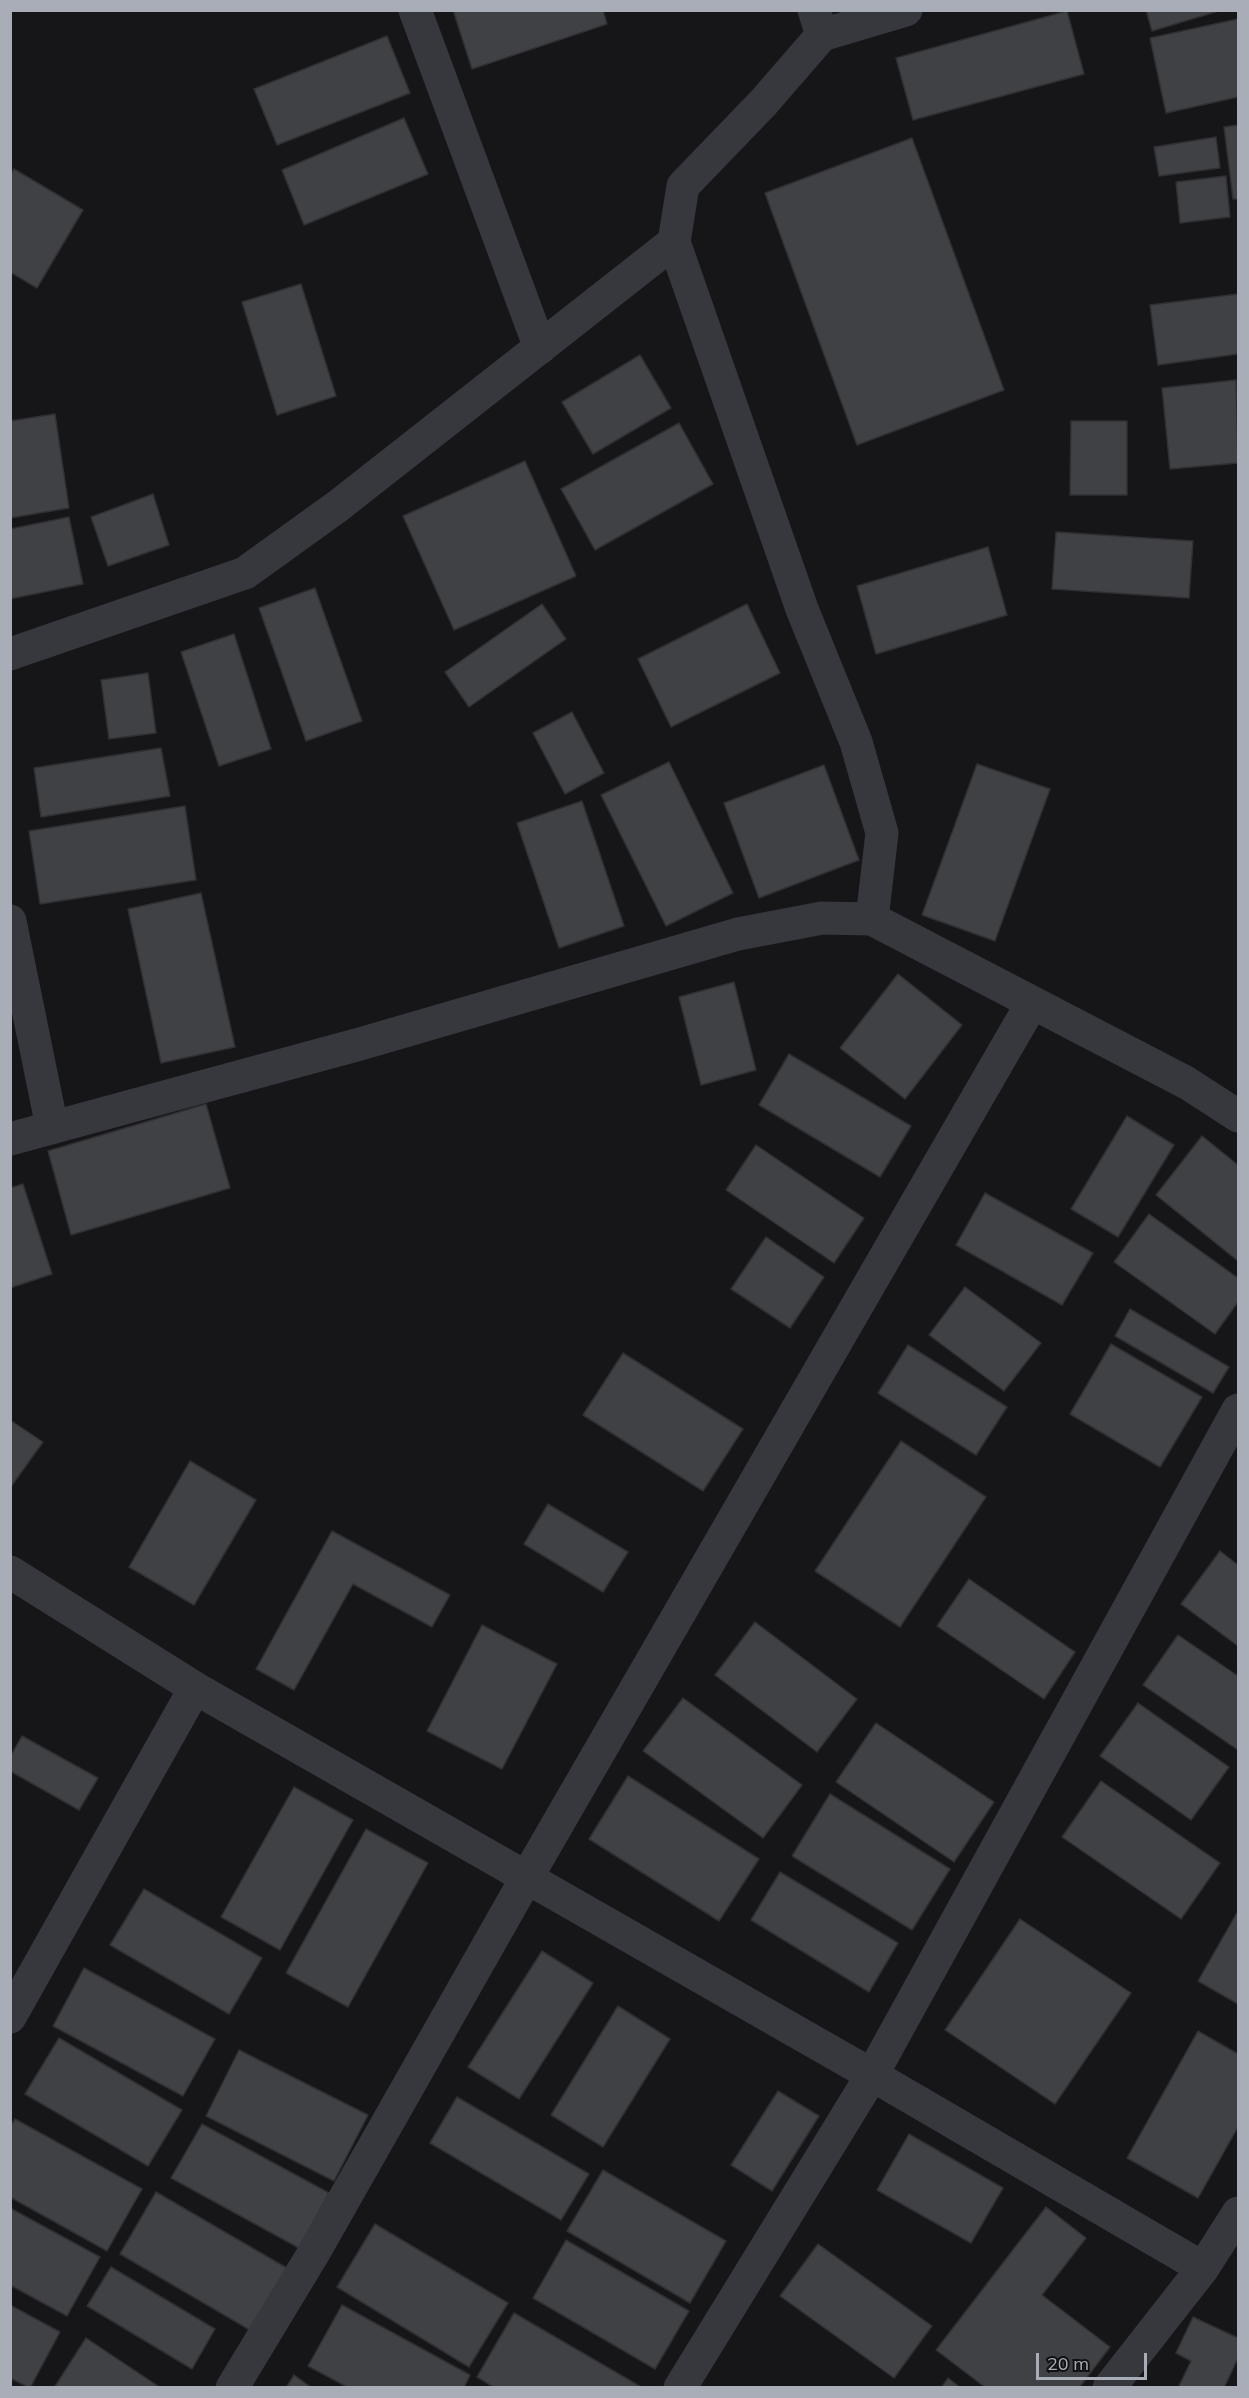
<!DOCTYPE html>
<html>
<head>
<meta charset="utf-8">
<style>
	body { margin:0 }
	#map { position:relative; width:1249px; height:2398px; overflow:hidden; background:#161618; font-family:Mulish,sans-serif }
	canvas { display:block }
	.frame { position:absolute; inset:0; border:12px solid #a8adb8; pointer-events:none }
	.scale { position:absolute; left:1036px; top:2353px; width:111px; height:27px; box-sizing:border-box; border:3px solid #a8adb8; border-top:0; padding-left:8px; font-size:18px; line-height:21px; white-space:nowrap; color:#a8adb8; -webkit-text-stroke:4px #111113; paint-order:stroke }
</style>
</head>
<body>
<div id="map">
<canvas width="1249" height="2398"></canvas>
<div class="frame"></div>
<div class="scale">20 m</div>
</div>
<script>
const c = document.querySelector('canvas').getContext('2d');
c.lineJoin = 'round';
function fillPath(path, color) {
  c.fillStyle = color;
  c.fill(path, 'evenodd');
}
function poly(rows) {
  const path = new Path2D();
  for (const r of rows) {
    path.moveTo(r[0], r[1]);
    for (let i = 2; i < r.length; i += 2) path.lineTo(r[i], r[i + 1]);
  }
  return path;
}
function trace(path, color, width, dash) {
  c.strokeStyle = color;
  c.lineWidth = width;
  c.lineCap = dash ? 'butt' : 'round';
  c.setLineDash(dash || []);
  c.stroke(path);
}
const building = poly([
	[453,10,603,10,607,24,472,69,453,10],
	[1146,10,1222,10,1152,31,1146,10],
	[1067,11,1084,74,913,120,896,58,1067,11],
	[1238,19,1238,97,1166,113,1150,38,1238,19],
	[387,36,410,93,277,145,254,89,387,36],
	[404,118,428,174,304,225,282,170,404,118],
	[1238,125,1238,199,1233,199,1224,127,1238,125],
	[1216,137,1220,168,1159,176,1154,147,1216,137],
	[912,138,1004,390,857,445,765,193,912,138],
	[14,169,83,210,37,288,10,272,10,175,14,169],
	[1226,176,1230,217,1180,223,1176,182,1226,176],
	[301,284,336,396,277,415,242,302,301,284],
	[1238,294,1238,354,1158,365,1150,305,1238,294],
	[640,355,671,408,593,454,562,402,640,355],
	[1236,380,1238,463,1170,469,1162,388,1236,380],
	[55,414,69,508,10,518,10,421,55,414],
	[1071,421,1127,421,1127,495,1070,495,1071,421],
	[679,423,713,484,595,550,561,489,679,423],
	[525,461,576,576,454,630,403,516,525,461],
	[153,494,169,545,108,566,91,517,153,494],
	[69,517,83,584,10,599,10,529,69,517],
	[1056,532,1193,541,1189,598,1052,589,1056,532],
	[988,547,1007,615,876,654,857,586,988,547],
	[315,588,362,721,306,741,259,608,315,588],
	[542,604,566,639,469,707,445,672,542,604],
	[747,604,780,673,671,727,638,659,747,604],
	[234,634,271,749,219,766,181,652,234,634],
	[148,673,156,733,109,739,101,680,148,673],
	[572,712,604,773,565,794,533,733,572,712],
	[161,748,170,796,41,817,34,768,161,748],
	[669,762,733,893,666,926,601,795,669,762],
	[977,764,1050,789,995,941,922,915,977,764],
	[824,765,859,860,759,898,724,803,824,765],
	[582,801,624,926,559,948,517,823,582,801],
	[185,806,196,880,40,904,29,831,185,806],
	[201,893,235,1047,161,1063,128,909,201,893],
	[898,974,962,1025,905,1099,840,1048,898,974],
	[734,982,756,1070,701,1085,679,997,734,982],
	[789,1054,911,1126,880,1177,759,1105,789,1054],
	[206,1104,230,1188,71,1235,48,1151,206,1104],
	[1127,1116,1174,1145,1118,1237,1071,1209,1127,1116],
	[1202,1136,1238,1165,1238,1261,1156,1195,1202,1136],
	[756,1145,864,1218,834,1263,726,1190,756,1145],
	[23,1184,52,1274,10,1288,10,1188,23,1184],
	[985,1193,1093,1253,1062,1305,956,1245,985,1193],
	[1149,1214,1238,1278,1238,1302,1215,1334,1114,1262,1149,1214],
	[766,1237,824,1277,790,1328,731,1289,766,1237],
	[965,1287,1041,1343,1004,1391,929,1335,965,1287],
	[1130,1309,1229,1367,1213,1393,1115,1336,1130,1309],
	[1111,1344,1202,1397,1160,1467,1070,1414,1111,1344],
	[908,1345,1007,1407,976,1455,878,1393,908,1345],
	[623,1353,743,1429,703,1491,583,1415,623,1353],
	[10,1420,43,1442,10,1488,10,1420],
	[901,1441,986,1497,900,1627,815,1571,901,1441],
	[190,1461,256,1500,194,1605,129,1567,190,1461],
	[548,1504,628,1552,603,1592,524,1544,548,1504],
	[332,1531,450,1595,432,1627,353,1584,294,1690,256,1669,332,1531],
	[1220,1551,1238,1565,1238,1646,1181,1604,1220,1551],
	[969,1579,1075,1652,1044,1699,937,1626,969,1579],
	[755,1622,857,1699,817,1752,715,1675,755,1622],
	[482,1625,557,1664,502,1769,427,1731,482,1625],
	[1178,1635,1238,1676,1238,1750,1143,1685,1178,1635],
	[683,1698,802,1785,763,1838,643,1751,683,1698],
	[1138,1703,1229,1767,1191,1820,1100,1756,1138,1703],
	[876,1723,994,1802,954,1862,836,1782,876,1723],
	[22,1736,98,1778,79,1810,10,1771,10,1757,22,1736],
	[628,1776,759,1859,719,1921,589,1839,628,1776],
	[1101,1781,1220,1863,1181,1919,1062,1837,1101,1781],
	[294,1787,353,1820,280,1950,221,1917,294,1787],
	[830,1794,950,1869,912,1930,792,1856,830,1794],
	[366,1829,428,1863,348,2007,286,1973,366,1829],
	[780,1872,898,1943,869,1992,751,1920,780,1872],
	[144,1889,262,1958,229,2014,110,1945,144,1889],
	[1238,1911,1238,2004,1198,1981,1238,1911],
	[1020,1919,1131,1993,1055,2104,945,2030,1020,1919],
	[542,1951,593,1983,519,2099,468,2067,542,1951],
	[84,1968,215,2039,183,2096,53,2026,84,1968],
	[618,2006,670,2039,603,2147,551,2115,618,2006],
	[1198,2031,1238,2054,1238,2127,1198,2198,1127,2158,1198,2031],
	[59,2038,182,2110,148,2166,25,2094,59,2038],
	[239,2050,368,2115,334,2181,206,2116,239,2050],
	[778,2091,819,2116,772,2191,731,2165,778,2091],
	[457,2097,589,2174,561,2220,430,2143,457,2097],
	[15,2119,142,2189,107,2251,10,2197,10,2127,15,2119],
	[202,2124,329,2193,299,2248,171,2178,202,2124],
	[909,2134,1003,2188,971,2243,877,2190,909,2134],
	[603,2170,726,2241,690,2303,567,2231,603,2170],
	[156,2192,292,2271,255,2333,120,2254,156,2192],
	[1046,2207,1086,2238,1042,2295,1110,2347,1079,2388,986,2388,936,2350,1046,2207],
	[10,2208,100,2257,67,2316,10,2285,10,2208],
	[375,2224,508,2303,469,2367,337,2287,375,2224],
	[566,2240,689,2311,655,2369,533,2298,566,2240],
	[818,2244,932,2326,894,2378,780,2296,818,2244],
	[111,2267,215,2329,192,2369,87,2306,111,2267],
	[10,2305,60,2332,30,2388,10,2378,10,2305],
	[342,2305,470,2375,464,2388,349,2388,308,2366,342,2305],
	[514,2313,643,2388,495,2388,477,2377,514,2313],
	[1193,2317,1238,2338,1238,2358,1224,2388,1178,2388,1191,2361,1176,2353,1193,2317],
	[86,2338,161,2388,54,2388,86,2338],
	[294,2375,312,2388,286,2388,294,2375],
	[948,2378,961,2388,941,2388,948,2378]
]);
fillPath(building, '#404145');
trace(building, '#303034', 1.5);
trace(poly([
	[415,10,540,348],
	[814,10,822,35,763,103,683,186,674,242,802,609,856,742,882,833,872,919],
	[822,35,906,10],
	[10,654,245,573,338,506,674,242],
	[10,921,52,1127],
	[10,1139,360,1044,738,934,822,918,872,919,1187,1083,1238,1116],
	[10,1572,195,1688,872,2075,1203,2268],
	[10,2017,195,1688],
	[232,2388,313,2254,527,1877,1032,1003],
	[680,2388,872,2075,1238,1410],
	[1109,2388,1203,2268,1238,2213]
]), '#37383d', 33);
</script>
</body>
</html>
